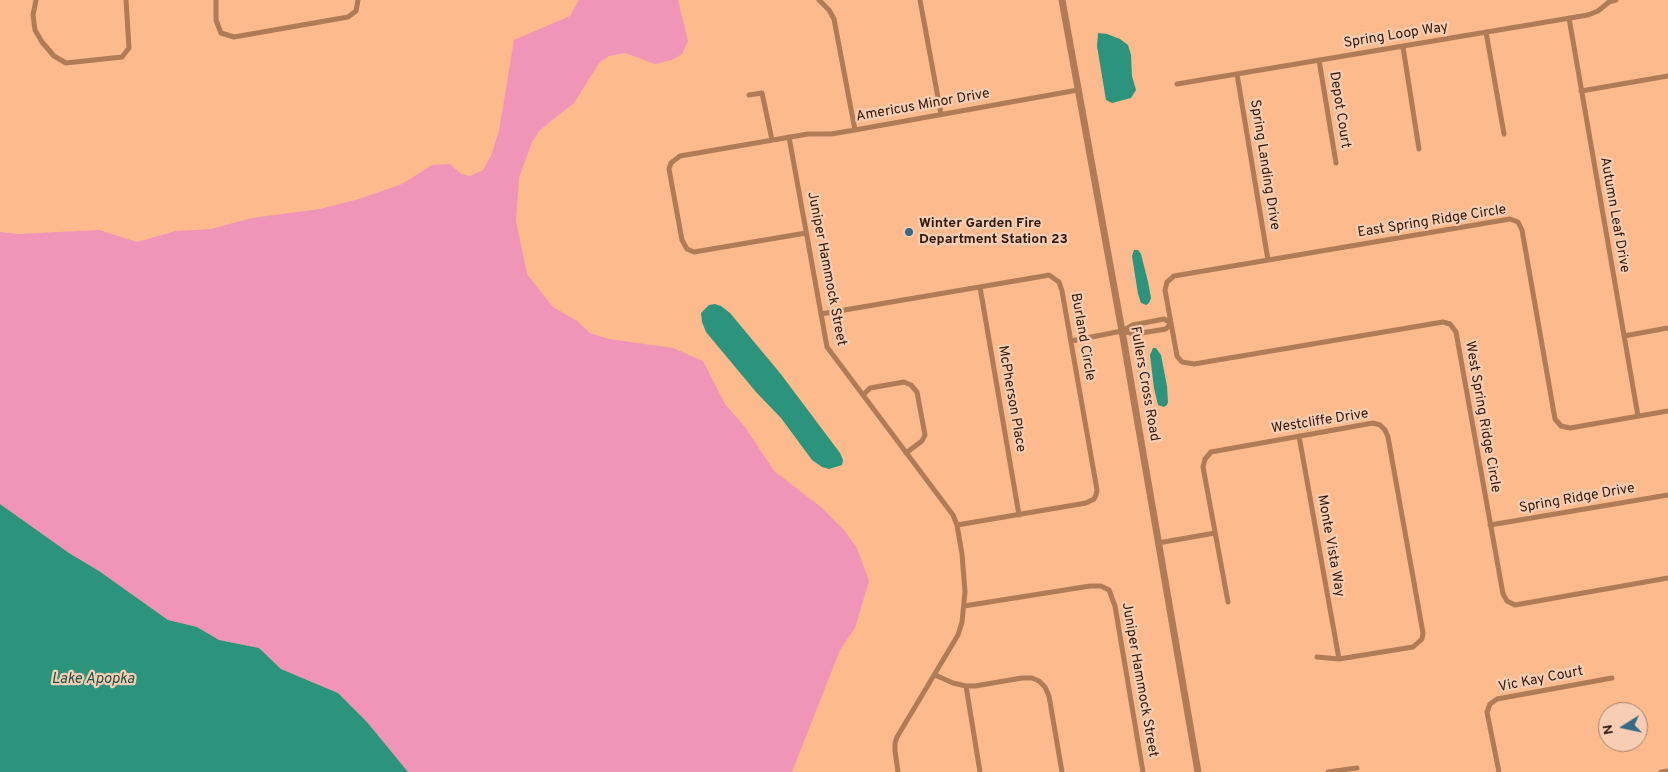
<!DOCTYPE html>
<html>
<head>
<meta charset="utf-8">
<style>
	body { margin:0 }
	#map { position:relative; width:1668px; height:772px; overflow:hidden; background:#fcba8d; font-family:Overpass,sans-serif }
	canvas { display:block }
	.north { position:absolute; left:1598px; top:702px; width:50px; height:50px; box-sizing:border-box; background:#f7ceb4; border:1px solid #a7856e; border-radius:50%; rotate:260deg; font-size:14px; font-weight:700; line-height:20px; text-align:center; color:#301806 }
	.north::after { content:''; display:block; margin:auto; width:18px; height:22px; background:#366a87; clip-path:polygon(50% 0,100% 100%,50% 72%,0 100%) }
</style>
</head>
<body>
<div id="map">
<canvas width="1668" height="772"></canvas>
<div class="north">N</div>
</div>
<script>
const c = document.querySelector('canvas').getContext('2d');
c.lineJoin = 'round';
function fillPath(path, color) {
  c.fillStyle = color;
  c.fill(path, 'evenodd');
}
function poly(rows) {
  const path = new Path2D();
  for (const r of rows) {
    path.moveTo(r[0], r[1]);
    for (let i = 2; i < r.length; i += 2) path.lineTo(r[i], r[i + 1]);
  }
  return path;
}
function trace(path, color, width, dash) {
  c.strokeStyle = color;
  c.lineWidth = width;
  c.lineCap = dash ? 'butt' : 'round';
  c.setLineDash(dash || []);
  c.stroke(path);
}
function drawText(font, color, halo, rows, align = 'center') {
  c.font = font + ' Overpass,sans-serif';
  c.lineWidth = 4.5;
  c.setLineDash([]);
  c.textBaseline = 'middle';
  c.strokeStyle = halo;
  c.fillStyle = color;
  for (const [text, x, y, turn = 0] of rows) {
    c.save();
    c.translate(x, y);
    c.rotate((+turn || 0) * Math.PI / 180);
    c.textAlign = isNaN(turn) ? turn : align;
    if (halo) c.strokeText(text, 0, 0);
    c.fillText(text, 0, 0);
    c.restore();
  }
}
fillPath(poly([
	[579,0,678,0,688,41,682,54,672,60,655,64,625,53,609,56,599,63,574,103,540,130,532,142,519,178,516,221,527,274,553,307,577,321,590,333,609,339,673,348,703,361,725,404,745,427,774,471,822,508,844,530,857,548,869,581,855,628,840,650,792,772,408,772,367,722,338,693,281,669,259,648,219,640,197,627,168,620,99,571,69,553,0,504,0,232,18,234,99,230,137,242,176,231,211,229,252,218,320,209,359,199,402,184,432,165,450,164,461,174,470,176,483,170,491,156,499,131,514,40,570,16]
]), '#f195b8');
fillPath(poly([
	[1098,33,1107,34,1120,39,1128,45,1131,55,1132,76,1136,90,1131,98,1112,103,1106,100,1097,46],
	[1134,250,1138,250,1141,254,1148,282,1151,298,1149,303,1146,305,1141,303,1138,294,1132,256],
	[715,304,721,306,730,313,780,373,840,453,843,460,842,465,829,469,822,467,812,460,781,418,756,392,706,332,702,322,701,313,709,305],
	[1153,348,1156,348,1161,355,1167,386,1168,402,1167,405,1164,407,1158,405,1154,388,1150,355],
	[0,504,69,553,99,571,168,620,197,627,219,640,259,648,281,669,338,693,367,722,408,772,0,772]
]), '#2c937d');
trace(poly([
	[36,0,33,15,35,30,42,42,54,56,66,63,122,57,129,48,126,0],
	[216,0,216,20,221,33,234,37,348,17,356,11,358,0],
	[819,0,829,10,834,19,855,130],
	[920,0,941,114],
	[1569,18,1638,416],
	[1486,32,1504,134],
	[1403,47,1419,149],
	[1319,60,1336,163],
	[1237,74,1268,260],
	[1177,84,1588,15,1598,11,1609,2,1616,0],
	[1581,91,1668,76],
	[749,95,762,93,772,140],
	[789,137,827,347,953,515,957,525,962,554,965,592,962,622,958,635,897,737,895,743,895,751,898,772],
	[806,233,694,252,687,249,682,240,669,169,671,163,680,156,808,134,831,134,855,130,1078,90],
	[980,287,1019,515],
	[821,314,1044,276,1049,275,1059,282,1062,291,1097,490,1096,495,1094,499,1086,503,957,525],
	[1122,331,1135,334,1166,329,1171,323],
	[1624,336,1668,328],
	[1071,341,1122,331,1133,325,1164,319,1171,323],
	[863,395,870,388,904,382,911,385,917,392,925,435,922,441,906,453],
	[1668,411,1570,428,1561,426,1555,419,1522,230,1518,222,1510,219,1174,276,1167,282,1165,290,1177,356,1182,362,1194,364,1443,322,1450,324,1456,332,1503,594,1507,601,1515,605,1668,578],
	[1299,436,1339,659],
	[1490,525,1668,495],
	[1158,543,1215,533],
	[1228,602,1203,467,1205,459,1211,452,1373,423,1380,425,1385,430,1388,437,1423,633,1422,639,1413,647,1339,659,1317,657],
	[964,606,1090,586,1101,586,1109,590,1115,606,1143,772],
	[935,675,953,683,966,686,975,686,1022,678,1032,678,1039,681,1045,687,1049,696,1062,772],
	[966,686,980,772],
	[1328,772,1357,768],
	[1499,772,1487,712,1490,704,1497,699,1612,678],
	[1661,772,1668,771]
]), '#b07c58', 5);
trace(poly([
	[1062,0,1122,331,1198,772]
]), '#b07c58', 7);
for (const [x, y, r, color] of [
	[909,232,5,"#366a87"]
]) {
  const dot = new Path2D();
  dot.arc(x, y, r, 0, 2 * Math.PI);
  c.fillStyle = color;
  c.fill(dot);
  trace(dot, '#f7ceb4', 2);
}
drawText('14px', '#301806', '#f7ceb4', [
	["Spring Loop Way",1396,36,-9],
	["Americus Minor Drive",923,106,-10],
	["Depot Court",1339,110,81],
	["Spring Landing Drive",1264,165,81],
	["Autumn Leaf Drive",1614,215,80],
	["East Spring Ridge Circle",1432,222,-9],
	["Juniper Hammock Street",826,269,79],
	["Burland Circle",1082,337,80],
	["Fullers Cross Road",1144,384,80],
	["McPherson Place",1011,399,80],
	["West Spring Ridge Circle",1482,417,80],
	["Westcliffe Drive",1320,422,-9],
	["Spring Ridge Drive",1577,499,-10],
	["Monte Vista Way",1330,546,80],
	["Juniper Hammock Street",1139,680,80],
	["Vic Kay Court",1541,680,-11]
]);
drawText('bold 14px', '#301806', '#f7ceb4', [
	["Winter Garden Fire",919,224],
	["Department Station 23",919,240]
], 'left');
drawText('italic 15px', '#1c5347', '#f7ceb4', [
	["Lake Apopka",93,680]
]);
</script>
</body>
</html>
